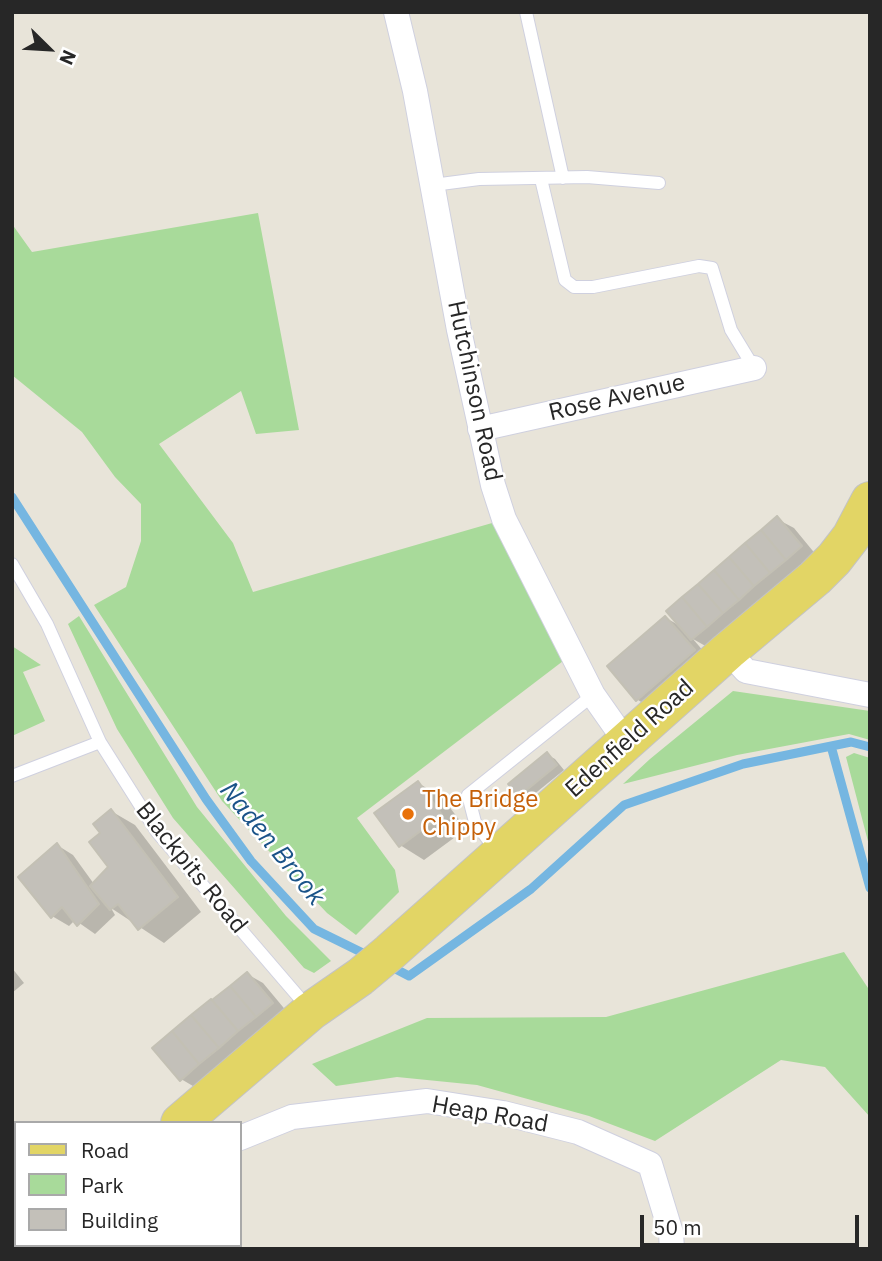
<!DOCTYPE html>
<html>
<head>
<meta charset="utf-8">
<style>
	body { margin:0 }
	#map { position:relative; width:882px; height:1261px; overflow:hidden; background:#e8e4d9; font-family:"IBM Plex Sans",sans-serif }
	canvas { display:block }
	.frame { position:absolute; inset:0; border:14px solid #272727; pointer-events:none }
	.legend { position:absolute; left:14px; top:1121px; width:228px; height:126px; box-sizing:border-box; background:#fff; border:2px solid #a9a9a9; margin:0; padding:9px 12px; list-style:none; font-size:21px; color:#272727 }
	.legend li { display:flex; align-items:center; gap:14px; height:35px }
	.legend b { width:35px; border:2px solid #a9a9a9 }
	.north { position:absolute; left:14px; top:14px; width:70px; height:70px; -webkit-text-stroke:5px #fff; paint-order:stroke; rotate:114deg; font-size:19px; font-weight:700; line-height:28px; text-align:center; color:#272727 }
	.north::after { content:''; display:block; margin:auto; width:24px; height:32px; background:#272727; clip-path:polygon(50% 0,100% 100%,50% 72%,0 100%) }
	.scale { position:absolute; left:640px; top:1215px; width:219px; height:32px; box-sizing:border-box; border:4px solid #272727; border-top:0; padding-left:9px; font-size:21px; line-height:24px; white-space:nowrap; color:#272727; -webkit-text-stroke:5px #fff; paint-order:stroke }
</style>
</head>
<body>
<div id="map">
<canvas width="882" height="1261"></canvas>
<div class="frame"></div>
<ul class="legend">
<li><b style="height:9px;background:#e2d565"></b>Road</li>
<li><b style="height:19px;background:#a8da9a"></b>Park</li>
<li><b style="height:19px;background:#c3c0b9"></b>Building</li>
</ul>
<div class="north">N</div>
<div class="scale">50 m</div>
</div>
<script>
const c = document.querySelector('canvas').getContext('2d');
c.lineJoin = 'round';
function fillPath(path, color) {
  c.fillStyle = color;
  c.fill(path, 'evenodd');
}
function poly(rows) {
  const path = new Path2D();
  for (const r of rows) {
    path.moveTo(r[0], r[1]);
    for (let i = 2; i < r.length; i += 2) path.lineTo(r[i], r[i + 1]);
  }
  return path;
}
function trace(path, color, width, dash) {
  c.strokeStyle = color;
  c.lineWidth = width;
  c.lineCap = dash ? 'butt' : 'round';
  c.setLineDash(dash || []);
  c.stroke(path);
}
function drawText(font, color, halo, rows, align = 'center') {
  c.font = font + ' "IBM Plex Sans",sans-serif';
  c.lineWidth = 5;
  c.setLineDash([]);
  c.textBaseline = 'middle';
  c.strokeStyle = halo;
  c.fillStyle = color;
  for (const [text, x, y, turn = 0] of rows) {
    c.save();
    c.translate(x, y);
    c.rotate((+turn || 0) * Math.PI / 180);
    c.textAlign = isNaN(turn) ? turn : align;
    if (halo) c.strokeText(text, 0, 0);
    c.fillText(text, 0, 0);
    c.restore();
  }
}
fillPath(poly([
	[258,213,299,430,256,434,241,391,159,444,233,543,253,592,499,521,567,658,357,818,395,870,399,892,356,935,327,913,222,801,94,605,126,587,141,541,141,504,115,477,82,432,12,375,12,224,32,252],
	[79,616,197,807,286,916,331,961,314,973,304,968,173,818,117,729,68,624],
	[12,646,41,665,23,672,45,721,12,736],
	[733,691,870,711,870,740,849,734,737,755,623,784,650,759],
	[854,753,870,758,870,849,846,757],
	[844,952,870,991,870,1117,825,1067,781,1060,655,1141,589,1116,477,1085,397,1077,336,1086,312,1064,427,1018,606,1017]
]), '#a8da9a');
fillPath(poly([
	[777,519,794,528,817,556,709,648,693,639,711,660,654,710,638,700,609,667,666,618,682,627],
	[548,755,555,759,564,770,527,800,519,796],
	[418,783,442,797,466,829,424,860,400,845],
	[111,811,135,825,201,912,164,943,111,908,115,915,95,934,75,920,69,926,52,916,57,845,73,855,94,884,111,867,102,834],
	[12,968,24,983,12,993],
	[247,974,263,983,288,1013,198,1089,181,1079,155,1048]
]), '#0003');
trace(poly([
	[12,497,206,799,251,861,314,929,369,956],
	[831,746,870,888],
	[388,965,409,976,531,889,624,805,743,764,851,742,870,747]
]), '#75b6e1', 9);
const building = poly([
	[777,516,802,546,786,560,761,530,777,516],
	[761,530,786,560,770,573,745,543,761,530],
	[745,543,770,573,754,586,729,557,745,543],
	[729,557,754,586,739,600,714,570,729,557],
	[714,570,739,600,723,613,698,584,714,570],
	[698,584,723,613,707,627,682,597,698,584],
	[682,597,707,627,691,640,666,611,682,597],
	[665,616,695,650,636,701,607,666,665,616],
	[547,752,557,765,518,797,508,784,547,752],
	[418,781,442,815,399,847,374,813,418,781],
	[111,809,178,897,138,930,118,904,110,910,90,886,108,867,89,842,100,833,93,824,111,809],
	[57,843,99,904,77,926,62,907,51,918,18,877,57,843],
	[247,972,273,1003,256,1017,230,986,247,972],
	[230,986,256,1017,238,1031,212,1000,230,986],
	[211,999,238,1031,219,1048,191,1015,211,999],
	[191,1015,219,1048,199,1064,172,1031,191,1015],
	[172,1031,199,1064,180,1081,152,1048,172,1031]
]);
fillPath(building, '#c3c0b9');
trace(building, '#c3c0b4', 2);
const lane = poly([
	[526,12,563,178],
	[541,179,565,280,574,287,593,287,699,266,712,268,731,330,754,368],
	[433,185,479,179,587,177,659,183],
	[12,564,47,624,100,742,157,832,309,1009],
	[12,776,100,742],
	[497,852,475,822,468,795,593,695]
]);
const street = poly([
	[396,12,415,91,459,330,493,485,504,519,593,695,626,742],
	[480,429,754,368],
	[728,651,746,671,870,695],
	[240,1138,292,1117,427,1101,503,1113,578,1132,650,1164,671,1233,672,1249]
]);
const primary = poly([
	[180,1123,311,1011,360,977,390,952,728,651,815,578,834,559,851,537,870,501],
	[41,1249,44,1245]
]);
trace(lane, '#cfd0df', 14);
trace(street, '#cfd0df', 26);
trace(primary, '#c3c3c3', 40);
trace(lane, '#fff', 12);
trace(street, '#fff', 24);
trace(primary, '#e2d565', 38);
for (const [x, y, r, color] of [
	[408,814,7,"#e8710a"]
]) {
  const dot = new Path2D();
  dot.arc(x, y, r, 0, 2 * Math.PI);
  c.fillStyle = color;
  c.fill(dot);
  trace(dot, '#fff', 2.5);
}
drawText('24px', '#272727', '#fff', [
	["Hutchinson Road",474,391,78],
	["Rose Avenue",617,398,-13],
	["Edenfield Road",630,739,-42],
	["Blackpits Road",191,868,51],
	["Heap Road",490,1115,10]
]);
drawText('24px', '#c56008', '#fff', [
	["The Bridge",422,800],
	["Chippy",422,828]
], 'left');
drawText('italic 26px', '#1a5388', '#fff', [
	["Naden Brook",272,844,51]
]);
</script>
</body>
</html>
